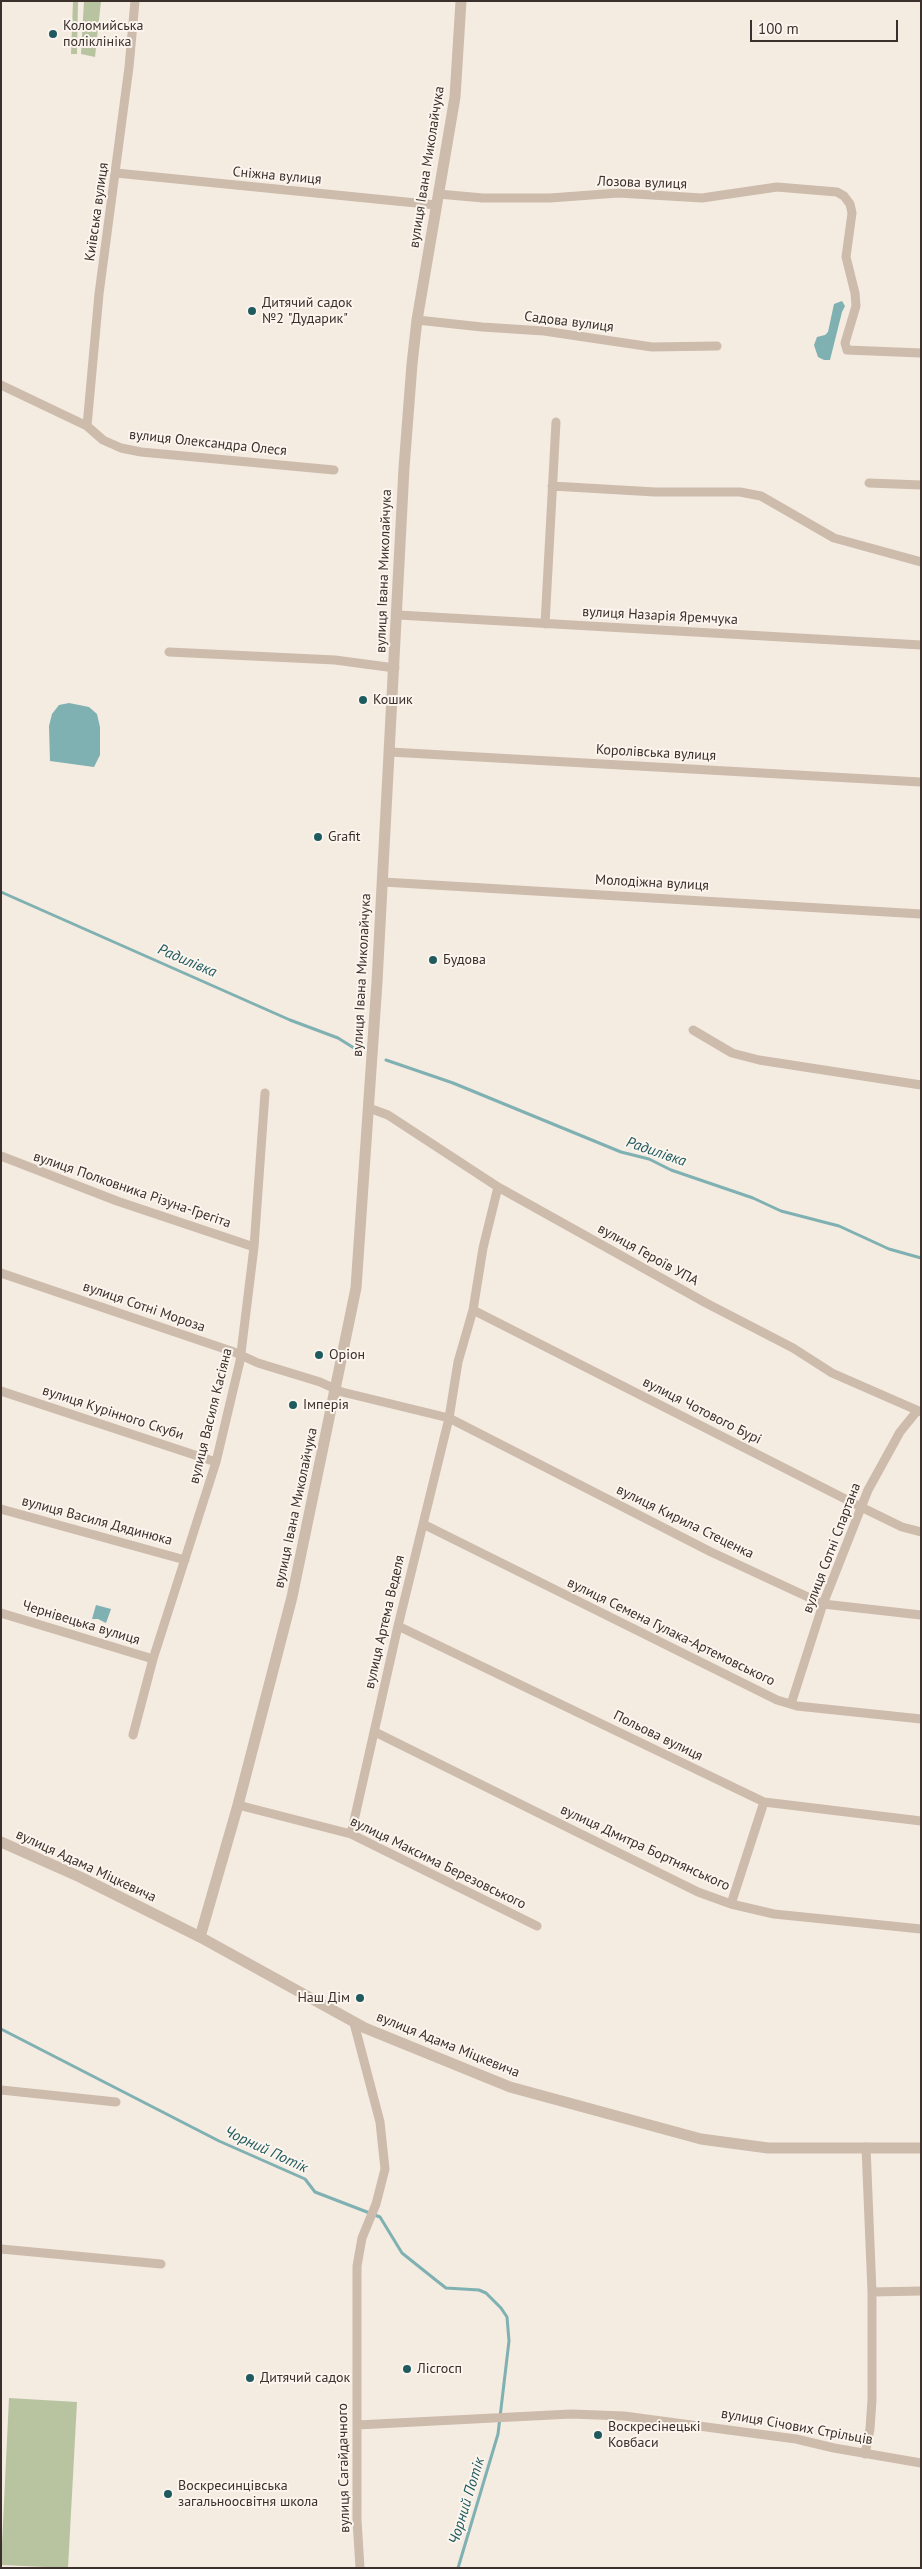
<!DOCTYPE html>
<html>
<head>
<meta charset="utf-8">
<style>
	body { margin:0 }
	#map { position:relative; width:922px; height:2569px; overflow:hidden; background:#f4ebe1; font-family:"PT Sans",sans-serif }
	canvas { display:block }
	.frame { position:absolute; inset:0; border:2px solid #3b302b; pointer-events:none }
	.scale { position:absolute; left:750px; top:20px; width:148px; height:22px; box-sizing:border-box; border:2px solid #3b302b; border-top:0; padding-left:6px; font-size:15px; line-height:18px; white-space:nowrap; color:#3b302b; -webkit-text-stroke:4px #fbf5ee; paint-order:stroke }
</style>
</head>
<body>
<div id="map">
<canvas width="922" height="2569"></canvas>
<div class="frame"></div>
<div class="scale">100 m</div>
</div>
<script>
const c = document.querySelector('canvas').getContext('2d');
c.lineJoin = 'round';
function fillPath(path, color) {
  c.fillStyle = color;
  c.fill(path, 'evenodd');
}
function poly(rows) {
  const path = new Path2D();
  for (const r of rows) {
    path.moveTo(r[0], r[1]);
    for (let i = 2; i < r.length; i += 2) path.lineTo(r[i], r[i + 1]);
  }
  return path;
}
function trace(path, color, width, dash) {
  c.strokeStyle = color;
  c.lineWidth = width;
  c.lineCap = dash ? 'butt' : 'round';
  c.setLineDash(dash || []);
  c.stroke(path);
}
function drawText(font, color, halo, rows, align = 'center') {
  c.font = font + ' "PT Sans",sans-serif';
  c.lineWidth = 4;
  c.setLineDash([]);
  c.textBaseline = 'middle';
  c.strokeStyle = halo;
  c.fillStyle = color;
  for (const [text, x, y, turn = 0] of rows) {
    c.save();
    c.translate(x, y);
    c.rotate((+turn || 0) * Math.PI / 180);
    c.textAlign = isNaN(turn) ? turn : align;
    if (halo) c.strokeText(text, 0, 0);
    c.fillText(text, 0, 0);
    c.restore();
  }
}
fillPath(poly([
	[73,1,78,1,77,54,71,54],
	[84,1,101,1,95,57,81,54],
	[9,2398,77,2402,68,2568,1,2565]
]), '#b8c4a0');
fillPath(poly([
	[842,301,845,306,842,312,830,360,824,360,818,357,814,345,817,337,825,335,828,332,834,304],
	[69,703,89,707,97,714,100,727,100,755,94,767,50,761,49,726,52,714,59,705],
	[96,1605,111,1609,106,1623,98,1619,92,1619]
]), '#7fb0b2');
trace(poly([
	[1,892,290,1020,338,1038,362,1053],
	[386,1060,453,1083,621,1152,649,1159,671,1170,753,1198,781,1211,839,1226,889,1249,921,1258],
	[1,2029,219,2141,305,2179,315,2192,380,2217,402,2253,437,2281,446,2288,479,2290,486,2293,501,2308,507,2317,509,2341,498,2434,458,2568]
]), '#7fb0b2', 3);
trace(poly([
	[116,173,436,205],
	[438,194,483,198,550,198,618,193,702,198,777,187,837,192,844,196,850,204,852,213,846,257,855,293,856,306,845,343,847,350,921,353],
	[417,320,482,327,544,331,652,347,717,346],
	[1,385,87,426,103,440,121,448,141,452,334,470],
	[87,426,99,294,129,67,135,1],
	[869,483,921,485],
	[552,486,655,492,740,492,761,496,834,538,921,562],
	[398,615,921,645],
	[545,624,556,422],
	[169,652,335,660,395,668],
	[390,752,921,782],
	[383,882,921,914],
	[693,1030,732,1053,759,1060,921,1085],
	[369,1108,388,1115,498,1187,706,1303,793,1348,832,1373,921,1412],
	[1,1156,117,1201,254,1247],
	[1,1273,234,1352,258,1363,320,1382,342,1392,449,1418,711,1552,823,1604,921,1615],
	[473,1310,863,1508,902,1527,921,1532],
	[1,1391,216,1462],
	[1,1509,185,1560],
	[423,1524,777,1700,797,1706,921,1719],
	[1,1613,153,1659],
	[398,1626,764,1802,921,1821],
	[791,1704,823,1604,868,1490,900,1432,917,1411],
	[375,1732,698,1892,731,1904,774,1914,921,1929],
	[133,1735,153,1659,216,1462,240,1361,254,1247,265,1093],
	[238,1805,351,1834,537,1926],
	[351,1834,398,1626,449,1418,458,1362,473,1310,483,1248,498,1187],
	[731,1904,764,1802],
	[354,2023,380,2122,385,2169,376,2204,362,2238,357,2266,357,2520,360,2568],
	[1,2090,116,2102],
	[1,2249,161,2264],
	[872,2292,921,2291],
	[357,2425,571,2414,624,2416,796,2439,834,2448,921,2463],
	[865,2454,870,2429,872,2400,872,2292,866,2147]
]), '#cdbbac', 9);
trace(poly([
	[1,1842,80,1877,200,1937,365,2028,510,2087,701,2139,768,2148,921,2148],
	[200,1937,238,1805,292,1597,356,1288,377,982,404,468,412,364,417,320,455,97,461,1]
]), '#cdbbac', 11);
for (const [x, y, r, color] of [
	[53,34,5,"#1f5a5e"],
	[252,311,5,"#1f5a5e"],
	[363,700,5,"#1f5a5e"],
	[318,837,5,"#1f5a5e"],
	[433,960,5,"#1f5a5e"],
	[319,1355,5,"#1f5a5e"],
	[293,1405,5,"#1f5a5e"],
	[360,1998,5,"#1f5a5e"],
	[407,2369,5,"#1f5a5e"],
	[250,2378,5,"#1f5a5e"],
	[598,2435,5,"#1f5a5e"],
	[168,2494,5,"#1f5a5e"]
]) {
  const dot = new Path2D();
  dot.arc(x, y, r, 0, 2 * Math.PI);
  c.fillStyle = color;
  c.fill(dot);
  trace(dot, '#fbf5ee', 2);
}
drawText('14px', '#3b302b', '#fbf5ee', [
	["Коломийська",63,26],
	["поліклініка",63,42],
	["Дитячий садок",262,303],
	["№2 \"Дударик\"",262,319],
	["Кошик",373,700],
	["Grafit",328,837],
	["Будова",443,960],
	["Оріон",329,1355],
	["Імперія",303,1405],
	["Наш Дім",350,1998,"right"],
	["Лісгосп",417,2369],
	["Дитячий садок",260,2378],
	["Воскресінецькі",608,2427],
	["Ковбаси",608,2443],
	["Воскресинцівська",178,2486],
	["загальноосвітня школа",178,2502]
], 'left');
drawText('14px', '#3b302b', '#fbf5ee', [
	["вулиця Івана Миколайчука",427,167,-81],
	["Сніжна вулиця",277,176,5],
	["Лозова вулиця",642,183,2],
	["Київська вулиця",97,212,-82],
	["Садова вулиця",569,322,7],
	["вулиця Олександра Олеся",208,443,6],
	["вулиця Івана Миколайчука",384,571,-88],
	["вулиця Назарія Яремчука",660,616,3],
	["Королівська вулиця",656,753,3],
	["Молодіжна вулиця",652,883,3],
	["вулиця Івана Миколайчука",362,975,-87],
	["вулиця Полковника Різуна-Грегіта",132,1190,19],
	["вулиця Героїв УПА",648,1255,29],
	["вулиця Сотні Мороза",144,1307,19],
	["вулиця Чотового Бурі",702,1411,27],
	["вулиця Курінного Скуби",113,1413,18],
	["вулиця Василя Касіяна",211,1416,-76],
	["вулиця Івана Миколайчука",296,1508,-78],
	["вулиця Василя Дядинюка",97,1521,15],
	["вулиця Кирила Стеценка",685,1522,26],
	["вулиця Сотні Спартана",832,1548,-69],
	["вулиця Артема Веделя",385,1622,-77],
	["Чернівецька вулиця",81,1623,17],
	["вулиця Семена Гулака-Артемовського",671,1632,26],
	["Польова вулиця",658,1736,26],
	["вулиця Дмитра Бортнянського",645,1848,25],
	["вулиця Максима Березовського",438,1863,26],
	["вулиця Адама Міцкевича",86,1866,25],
	["вулиця Адама Міцкевича",448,2045,22],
	["вулиця Січових Стрільців",797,2427,10],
	["вулиця Сагайдачного",344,2468,-91]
]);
drawText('italic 15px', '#1f5a5e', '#fbf5ee', [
	["Радилівка",187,961,23],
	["Радилівка",656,1152,19],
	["Чорний Потік",266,2150,25],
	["Чорний Потік",467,2501,-73]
]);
</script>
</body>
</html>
